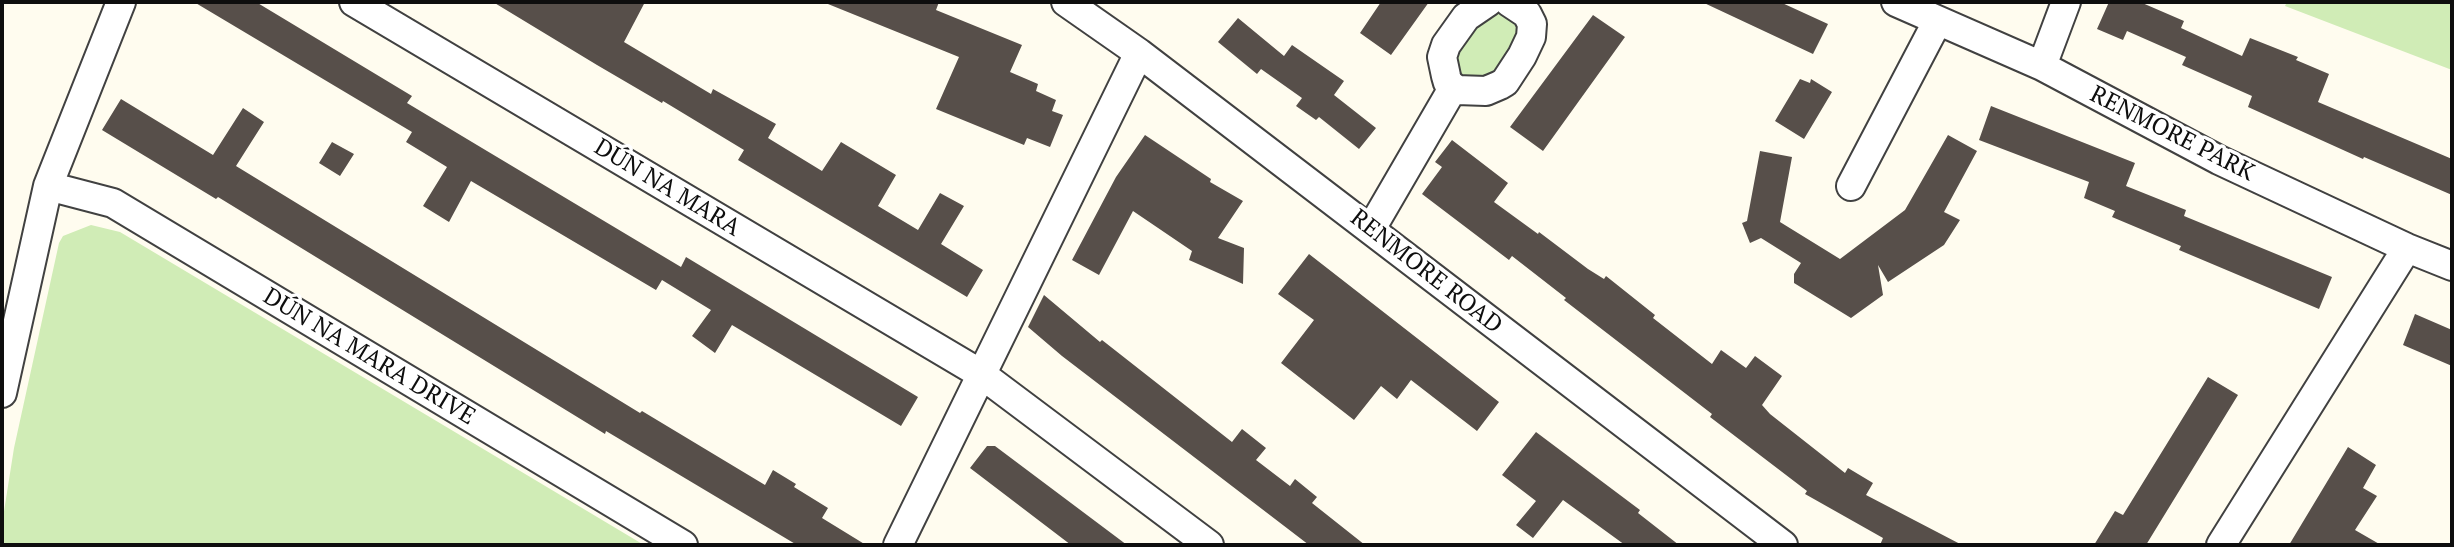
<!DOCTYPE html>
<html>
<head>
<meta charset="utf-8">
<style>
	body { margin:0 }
	#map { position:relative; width:2454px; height:547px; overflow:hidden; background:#fffcef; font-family:"PT Serif",serif }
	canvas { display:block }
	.frame { position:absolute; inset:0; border:4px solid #0e0e0e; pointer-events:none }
</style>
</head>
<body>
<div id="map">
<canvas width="2454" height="547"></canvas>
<div class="frame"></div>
</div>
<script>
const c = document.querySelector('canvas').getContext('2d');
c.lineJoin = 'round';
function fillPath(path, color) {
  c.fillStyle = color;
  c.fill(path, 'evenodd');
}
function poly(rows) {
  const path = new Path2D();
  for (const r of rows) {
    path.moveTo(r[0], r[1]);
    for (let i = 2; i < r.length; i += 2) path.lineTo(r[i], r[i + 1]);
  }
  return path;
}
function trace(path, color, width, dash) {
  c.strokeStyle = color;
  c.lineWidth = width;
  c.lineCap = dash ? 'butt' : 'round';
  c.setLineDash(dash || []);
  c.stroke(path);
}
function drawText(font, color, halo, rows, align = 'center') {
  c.font = font + ' "PT Serif",serif';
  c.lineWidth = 7;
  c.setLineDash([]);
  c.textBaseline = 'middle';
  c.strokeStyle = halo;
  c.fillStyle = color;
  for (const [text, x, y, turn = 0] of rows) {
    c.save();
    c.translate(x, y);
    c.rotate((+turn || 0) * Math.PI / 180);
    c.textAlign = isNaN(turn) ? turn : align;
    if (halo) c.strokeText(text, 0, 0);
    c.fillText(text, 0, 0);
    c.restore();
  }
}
fillPath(poly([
	[2287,2,2452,2,2452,70,2285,6],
	[1500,8,1517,20,1520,41,1494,77,1464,81,1456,68,1455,47,1461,37],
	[91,225,120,232,644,545,2,545,2,524,14,448,59,243,63,236]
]), '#d0ecb6');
fillPath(poly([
	[194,2,256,2,412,96,407,103,487,151,681,267,686,257,918,397,901,426,732,325,715,353,692,336,711,310,662,280,656,290,471,181,449,222,423,206,447,167,406,142,412,132],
	[493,2,645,2,624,42,711,94,713,89,776,124,768,138,822,171,841,142,896,175,878,206,918,230,940,193,964,206,941,244,983,270,967,297,738,160,744,150,663,101,662,103,597,65],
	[823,2,939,2,936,10,1022,45,1010,72,1038,84,1036,91,1056,100,1052,111,1063,115,1050,147,1027,138,1024,145,936,109,959,57],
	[1381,2,1429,2,1391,55,1360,33],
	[1702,2,1780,2,1828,24,1813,54],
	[2109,2,2140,2,2184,21,2181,28,2242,56,2250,38,2298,57,2296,60,2329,74,2318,102,2452,159,2452,195,2364,157,2363,159,2248,107,2252,96,2182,65,2186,57,2127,31,2123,40,2097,29],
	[1593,15,1625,37,1543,151,1510,127],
	[1238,18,1284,56,1292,45,1344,81,1334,95,1376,128,1359,149,1319,117,1316,120,1296,106,1302,98,1261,69,1257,74,1218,42],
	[1800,79,1810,83,1811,79,1832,92,1804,139,1775,121],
	[121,99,213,155,243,108,264,122,236,166,640,413,642,411,765,485,773,470,796,484,794,487,828,508,822,518,866,545,797,545,606,431,605,434,218,197,216,199,102,130],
	[1991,106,2135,163,2126,186,2186,210,2184,216,2332,277,2319,309,2179,250,2181,246,2112,217,2115,211,2084,198,2089,182,1979,140],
	[1145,135,1211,179,1210,182,1243,201,1218,238,1244,248,1243,284,1189,260,1192,251,1133,211,1099,275,1072,260,1116,177],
	[1948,135,1977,151,1944,212,1960,220,1944,245,1888,282,1878,265,1883,295,1851,318,1794,283,1794,274,1801,263,1761,238,1750,243,1742,223,1747,221,1760,151,1792,157,1780,222,1840,259,1905,210],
	[1452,140,1508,183,1494,202,1538,234,1539,232,1588,269,1604,279,1606,276,1655,315,1653,318,1712,364,1721,350,1746,368,1755,356,1782,376,1762,405,1770,414,1845,473,1848,468,1873,483,1866,495,1962,545,1880,545,1883,538,1805,494,1807,491,1710,417,1712,414,1564,300,1566,298,1512,256,1509,260,1422,194,1442,167,1435,162],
	[332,142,354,154,340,176,319,163],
	[1309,254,1499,402,1477,431,1411,380,1397,399,1381,386,1354,420,1281,363,1314,320,1278,294],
	[1044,295,1100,342,1102,340,1232,442,1242,429,1266,448,1256,460,1290,486,1295,479,1317,497,1312,503,1365,545,1309,545,1062,356,1028,327],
	[2415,314,2452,330,2452,366,2403,345],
	[2208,377,2238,395,2146,545,2094,545,2115,511,2123,515],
	[1536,432,1640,510,1638,513,1679,545,1625,545,1563,500,1533,538,1516,525,1536,501,1502,475],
	[987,446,995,446,1127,545,1071,545,970,468],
	[2348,447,2376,465,2363,488,2377,496,2355,530,2381,545,2289,545]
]), '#574f4a');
const street = poly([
	[354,2,981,374,1209,545],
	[1066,2,1139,53,1783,545],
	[1488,2,1466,17,1446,45,1442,57,1446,76,1448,83,1457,90,1486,91,1500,85,1505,82,1522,56,1531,37,1532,24,1527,14,1509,2],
	[1896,2,2042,66,2219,160,2407,248,2452,266],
	[2042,66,2066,2],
	[48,186,113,203,683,545],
	[1851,186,1937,22],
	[1371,229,1453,88],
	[2,393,48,186,121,2],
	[898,545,1139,53],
	[2221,545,2407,248]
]);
trace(street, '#414141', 32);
trace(street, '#fff', 28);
drawText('24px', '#0e0e0e', '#fff', [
	["RENMORE PARK",2172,134,27],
	["DÚN NA MARA",667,188,31],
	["RENMORE ROAD",1426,272,38],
	["DÚN NA MARA DRIVE",369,357,31]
]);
</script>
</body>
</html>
